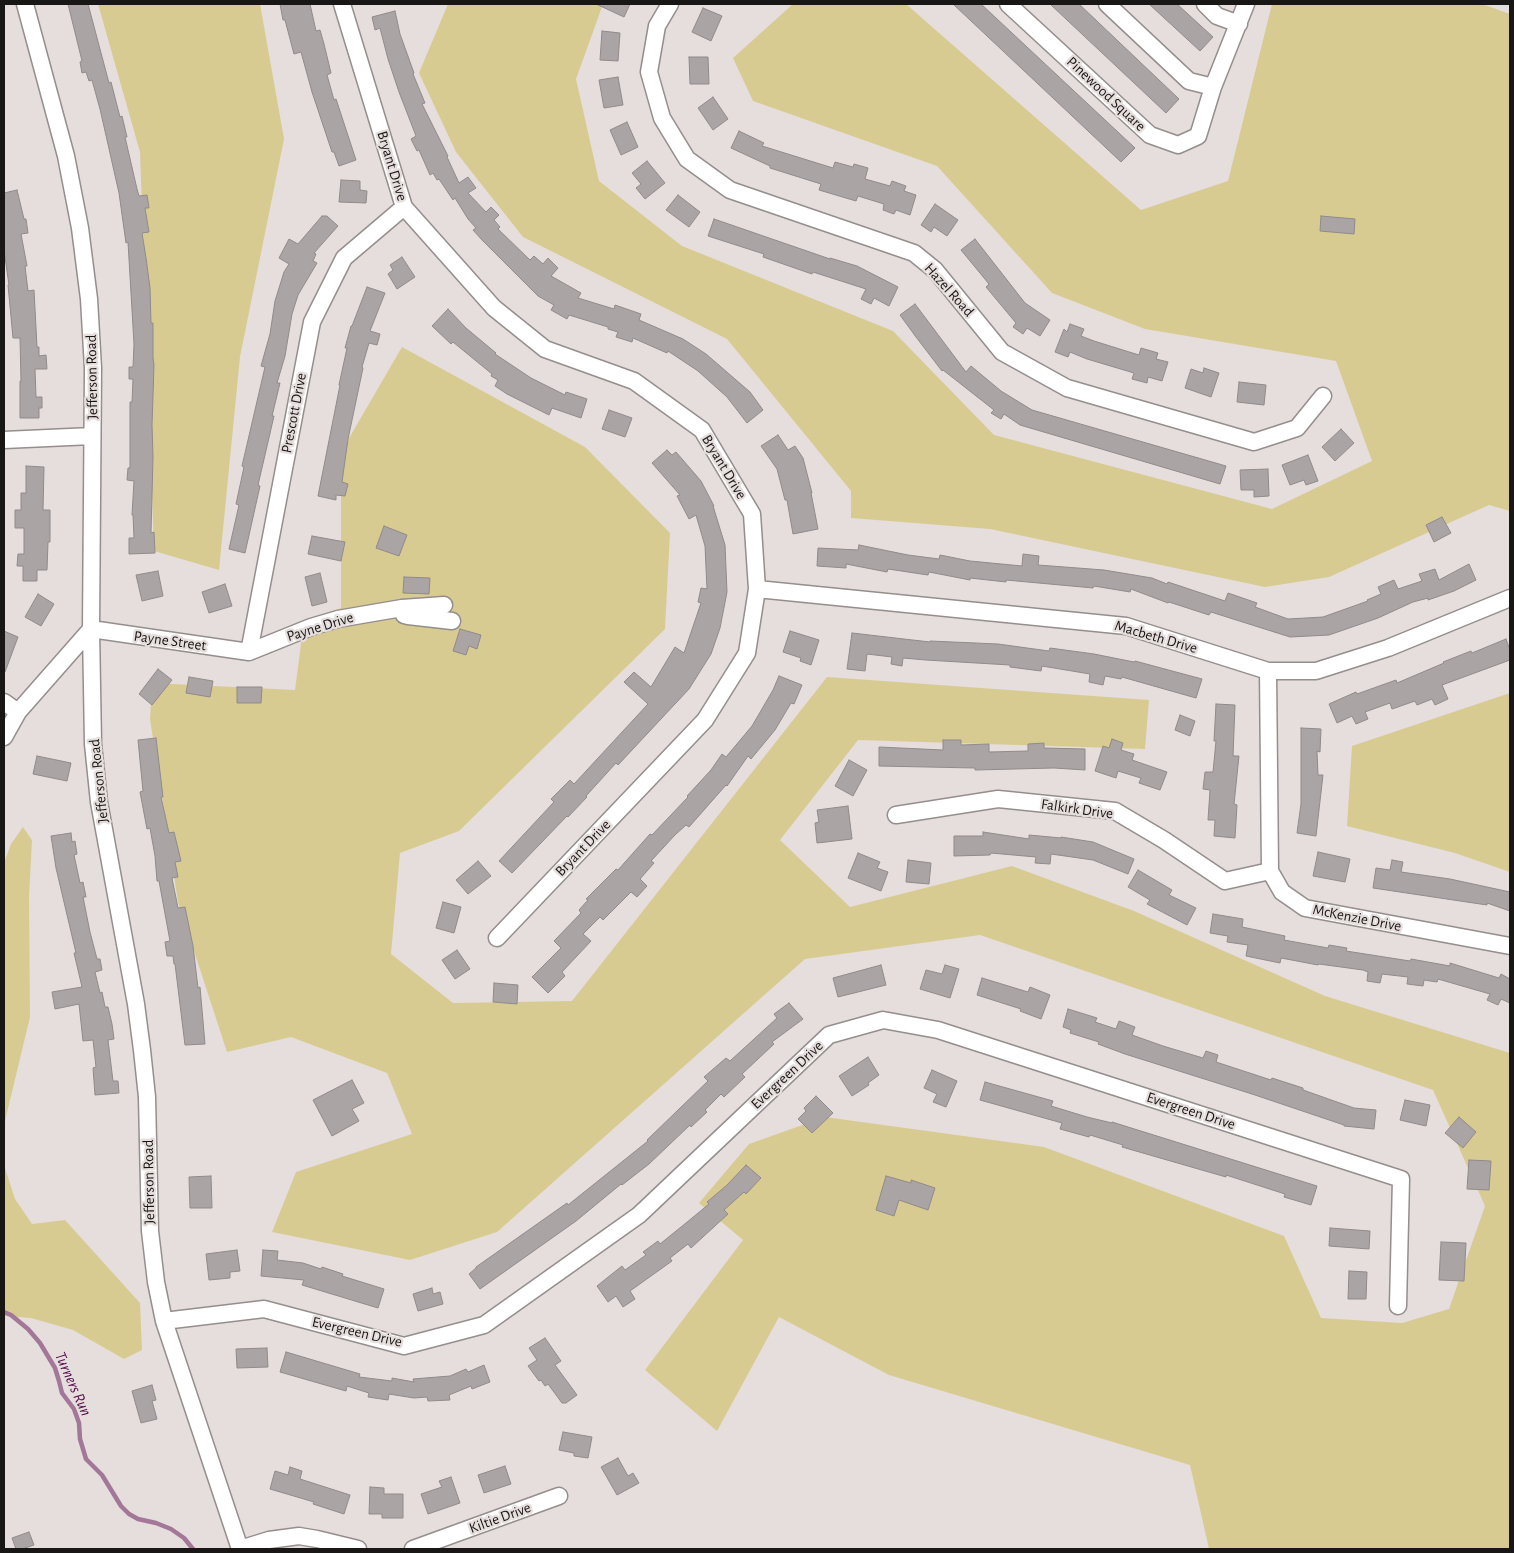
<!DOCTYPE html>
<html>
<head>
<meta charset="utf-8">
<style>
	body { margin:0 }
	#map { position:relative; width:1514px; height:1553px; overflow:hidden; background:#e5dedc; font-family:"Alegreya Sans",sans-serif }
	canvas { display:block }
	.frame { position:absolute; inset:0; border:5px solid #191616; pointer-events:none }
</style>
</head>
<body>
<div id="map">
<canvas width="1514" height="1553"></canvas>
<div class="frame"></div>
</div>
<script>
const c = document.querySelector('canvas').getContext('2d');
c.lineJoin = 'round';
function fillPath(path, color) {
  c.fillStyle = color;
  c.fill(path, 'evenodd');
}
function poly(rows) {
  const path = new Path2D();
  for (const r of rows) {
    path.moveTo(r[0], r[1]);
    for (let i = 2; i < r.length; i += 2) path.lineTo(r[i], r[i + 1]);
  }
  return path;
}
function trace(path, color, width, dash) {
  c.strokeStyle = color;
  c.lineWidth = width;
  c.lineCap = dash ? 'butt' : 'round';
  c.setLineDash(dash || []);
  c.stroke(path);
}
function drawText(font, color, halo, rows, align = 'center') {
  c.font = font + ' "Alegreya Sans",sans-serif';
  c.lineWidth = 4.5;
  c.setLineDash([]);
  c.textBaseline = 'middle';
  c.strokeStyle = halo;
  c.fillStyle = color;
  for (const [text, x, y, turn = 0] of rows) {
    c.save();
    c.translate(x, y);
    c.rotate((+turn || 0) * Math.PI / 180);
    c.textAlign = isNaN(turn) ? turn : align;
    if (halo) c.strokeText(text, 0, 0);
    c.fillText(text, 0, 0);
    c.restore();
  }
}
fillPath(poly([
	[98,4,260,4,284,139,240,357,219,570,154,551,140,152],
	[448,4,603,4,576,79,599,181,682,246,893,331,994,435,1272,509,1372,461,1336,361,1145,329,1052,293,937,166,753,101,733,58,793,4,906,4,1141,210,1228,181,1272,4,1482,4,1510,14,1510,511,1489,505,1329,577,1265,587,990,529,851,518,851,491,727,339,523,237,456,152,419,73],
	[402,347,585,447,670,533,665,629,459,831,400,853,391,954,453,1003,572,1001,827,677,1149,700,1145,749,858,740,780,840,850,907,1012,866,1134,911,1325,996,1510,1053,1510,1549,1209,1549,1190,1465,889,1375,779,1317,717,1431,645,1370,743,1240,699,1203,749,1144,825,1117,1044,1147,1284,1236,1321,1318,1402,1323,1449,1309,1485,1206,1433,1090,980,935,805,959,497,1232,410,1260,272,1232,296,1172,412,1134,387,1073,291,1037,227,1052,178,902,150,719,152,683,295,690,304,621,341,608,341,452],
	[1510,693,1510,872,1455,853,1347,826,1352,746],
	[23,827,32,840,29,897,30,1017,5,1121,4,1157,4,863,11,844],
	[4,1165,15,1199,32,1224,65,1220,140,1303,142,1350,124,1359,73,1330,31,1318,4,1316]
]), '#d8cb92');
trace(poly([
	[4,1312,11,1315,28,1329,40,1343,55,1368,59,1381,62,1393,74,1409,79,1423,80,1439,86,1459,102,1475,121,1506,129,1514,138,1519,156,1523,171,1529,184,1538,193,1549]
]), '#a37798', 4.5);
const building = poly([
	[68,4,88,4,109,83,111,82,120,117,122,116,127,137,125,137,137,189,139,196,147,195,149,208,145,208,149,232,142,233,146,258,150,288,151,323,153,323,153,358,154,365,152,425,153,457,151,533,154,532,155,553,129,554,129,538,134,538,133,515,132,515,134,481,127,480,128,468,130,468,130,402,132,402,133,379,129,379,129,367,133,367,134,344,128,242,126,243,119,193,100,109,92,80,89,81,86,72,82,73,80,62,82,61,68,4],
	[280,4,310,4,316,31,320,30,324,44,331,73,327,75,334,100,336,99,356,160,339,166,334,152,332,152,312,92,301,52,294,54,285,20,283,20,280,4],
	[596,4,630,4,624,17,596,4],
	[953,4,981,4,1135,148,1121,162,953,4],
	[1050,4,1079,4,1179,99,1166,113,1050,4],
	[1149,4,1177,4,1213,37,1200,51,1149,4],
	[703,8,722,16,711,41,692,32,703,8],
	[395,11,400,34,414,73,413,74,425,103,422,104,448,156,447,157,459,183,468,177,476,188,468,193,486,212,491,207,499,215,494,220,500,227,498,229,530,260,534,256,543,264,548,258,558,268,551,276,581,293,578,298,614,309,615,305,641,314,639,320,683,339,706,354,750,392,763,410,747,423,727,397,698,371,668,351,667,353,633,338,632,342,616,337,618,332,608,329,608,327,569,315,567,319,551,310,554,305,538,296,482,240,473,230,476,228,468,219,455,198,453,200,439,179,437,180,433,173,430,175,419,150,417,151,411,139,416,136,399,92,388,59,380,28,375,30,372,17,395,11],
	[602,31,620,33,618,61,600,60,602,31],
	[689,57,708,57,709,84,690,84,689,57],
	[618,77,623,105,604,108,599,80,618,77],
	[713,97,728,119,713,130,698,108,713,97],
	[627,122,638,147,621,155,610,130,627,122],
	[739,131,764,143,762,146,833,168,835,162,853,167,854,164,868,168,865,179,890,186,892,181,906,186,904,191,916,195,910,215,896,210,894,214,883,210,884,204,858,196,856,201,819,190,821,184,770,168,770,166,731,148,739,131],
	[647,161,665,183,645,199,636,188,641,184,632,173,647,161],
	[341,180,360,181,360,190,367,191,366,203,339,202,341,180],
	[17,190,24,219,26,219,28,233,21,234,27,266,25,266,28,291,34,290,37,347,39,347,39,356,46,355,47,369,35,369,36,397,42,397,42,408,39,408,39,418,20,418,20,381,21,381,20,338,13,338,8,285,9,285,4,250,4,193,17,190],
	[678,195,700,212,689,227,666,210,678,195],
	[935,204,958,220,947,236,934,227,931,232,921,225,935,204],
	[322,216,327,216,338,226,314,253,316,254,313,261,317,263,298,295,292,314,285,356,277,383,280,383,272,416,274,416,258,485,260,486,245,553,229,549,239,505,236,504,244,467,242,466,265,367,261,366,270,334,275,301,284,272,289,264,279,258,289,239,298,244,322,216],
	[1321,216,1355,219,1354,234,1320,231,1321,216],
	[714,219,830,259,830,258,857,266,898,287,889,306,874,298,871,304,861,299,866,289,813,272,812,274,763,257,764,254,708,236,714,219],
	[975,239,1025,303,1050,320,1040,336,1027,328,1023,334,1013,327,1016,323,986,287,989,284,961,250,975,239],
	[402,257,415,277,397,289,388,274,393,270,390,265,402,257],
	[367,287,385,293,370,331,380,334,377,345,369,343,362,367,363,368,348,439,342,482,348,484,345,496,336,495,336,500,318,496,340,385,339,385,347,348,345,348,351,326,352,326,367,287],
	[915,304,966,372,971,366,1001,391,1032,410,1226,466,1220,484,1020,425,1004,414,1001,419,991,413,994,410,943,370,942,371,916,337,900,315,915,304],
	[448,309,466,328,496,353,495,354,531,378,565,395,566,392,587,399,581,418,552,408,549,415,507,394,495,386,498,380,491,376,492,374,453,342,451,344,432,326,448,309],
	[1070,324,1084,329,1081,336,1094,341,1139,355,1141,348,1158,353,1156,359,1168,362,1162,381,1148,377,1147,383,1132,379,1134,373,1087,359,1070,352,1068,357,1055,352,1064,329,1067,332,1070,324],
	[1204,368,1219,373,1211,397,1185,388,1191,369,1203,373,1204,368],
	[1239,382,1266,385,1264,405,1237,402,1239,382],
	[609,410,632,418,625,437,602,429,609,410],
	[1341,429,1354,443,1335,461,1322,447,1341,429],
	[778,435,788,450,795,446,803,458,812,493,811,493,818,529,793,534,787,500,785,500,777,469,761,446,778,435],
	[667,450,672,455,676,452,701,481,714,506,713,506,725,545,727,592,720,628,711,654,689,689,618,765,616,763,586,796,587,797,568,817,567,816,512,873,499,861,554,802,551,799,570,780,574,784,648,704,624,682,634,672,651,687,675,647,684,653,701,603,698,602,701,588,707,589,705,546,696,515,689,519,677,496,680,495,652,463,667,450],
	[1308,455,1318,481,1306,485,1304,480,1290,485,1282,465,1308,455],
	[26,466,44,467,43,510,50,510,50,542,48,542,47,570,37,570,37,581,23,581,23,566,17,566,18,554,24,554,24,528,15,528,15,510,21,510,21,493,26,493,26,466],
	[1268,469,1269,496,1254,497,1254,490,1241,490,1240,470,1268,469],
	[1442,517,1451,533,1434,542,1426,525,1442,517],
	[384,526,407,535,399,556,376,548,384,526],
	[312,536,345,542,341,561,308,554,312,536],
	[859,545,908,555,939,559,940,555,970,561,1022,566,1023,554,1039,556,1038,565,1104,570,1152,578,1167,584,1168,582,1225,601,1228,593,1257,603,1255,607,1288,619,1323,617,1368,601,1367,600,1381,594,1378,587,1394,580,1398,589,1422,581,1419,574,1435,569,1439,580,1469,564,1476,580,1454,591,1428,600,1428,598,1413,602,1378,618,1329,635,1290,637,1211,612,1209,615,1169,602,1168,603,1131,589,1130,592,1094,586,1093,588,1006,580,1006,582,970,578,970,580,929,572,928,575,888,569,887,572,846,564,846,568,817,566,818,548,858,550,859,545],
	[158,571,163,596,142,601,136,575,158,571],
	[320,573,327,602,312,606,305,577,320,573],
	[404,577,430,578,429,594,403,593,404,577],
	[225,584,232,606,209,613,202,592,225,584],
	[38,594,54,604,41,626,25,617,38,594],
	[460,629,481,635,477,649,469,646,466,655,453,651,460,629],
	[4,631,18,637,5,672,4,672,4,631],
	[790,631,819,640,811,665,800,661,801,658,783,652,790,631],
	[852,633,930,642,930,641,998,644,1049,651,1050,648,1094,654,1134,662,1135,661,1202,679,1196,698,1122,677,1121,679,1105,676,1103,685,1089,682,1090,674,1042,666,1041,671,1010,667,1010,665,926,660,903,658,902,666,891,664,892,657,867,654,865,671,847,669,852,633],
	[1506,639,1510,650,1510,660,1442,685,1448,699,1435,705,1432,699,1417,705,1415,701,1392,709,1390,703,1365,712,1368,719,1356,724,1352,716,1337,723,1329,704,1356,692,1357,694,1396,680,1397,683,1444,663,1443,662,1471,651,1472,653,1506,639],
	[158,669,172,680,152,705,139,694,158,669],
	[779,676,802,685,794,704,791,703,775,730,751,759,748,756,727,786,726,785,689,827,686,825,675,835,651,861,654,863,640,879,647,886,637,897,631,892,603,920,600,917,583,934,591,941,562,972,565,976,548,993,532,977,561,948,554,941,581,913,579,910,588,900,586,899,616,869,618,870,650,834,652,835,688,797,687,796,711,770,722,754,726,757,752,726,773,690,779,676],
	[189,677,213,681,210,697,186,693,189,677],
	[237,687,262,687,261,703,237,703,237,687],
	[1216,704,1235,705,1233,756,1239,756,1234,804,1237,805,1235,838,1214,836,1215,820,1208,820,1210,790,1203,789,1205,772,1213,772,1216,741,1214,741,1216,704],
	[1180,715,1195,721,1190,736,1175,730,1180,715],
	[1301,728,1321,729,1320,752,1317,751,1318,775,1323,775,1316,836,1297,833,1301,804,1301,728],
	[156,738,163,797,161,797,169,833,174,832,181,861,175,862,178,877,172,878,178,908,185,907,193,946,198,988,200,987,205,1044,185,1045,175,964,174,964,173,956,167,956,165,942,170,941,159,881,157,881,155,856,150,828,147,829,140,792,143,791,138,740,156,738],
	[1112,739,1123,743,1121,750,1134,754,1132,760,1167,772,1160,790,1139,783,1141,778,1118,771,1116,778,1095,771,1103,746,1109,748,1112,739],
	[943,740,961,740,961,745,989,744,989,752,1028,751,1028,744,1044,743,1044,748,1085,749,1085,770,1054,768,975,770,975,768,879,766,879,747,943,750,943,740],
	[37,756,71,763,67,781,33,774,37,756],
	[849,760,867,770,853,796,835,786,849,760],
	[848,806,852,839,817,843,815,823,819,822,817,810,848,806],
	[983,832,1029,839,1029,835,1061,838,1061,837,1093,842,1134,859,1128,874,1093,860,1051,854,1050,864,1035,863,1036,857,991,853,990,855,954,856,954,836,983,836,983,832],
	[71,833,72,842,75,841,77,854,74,855,80,883,83,882,86,897,83,897,90,932,97,959,100,959,102,970,95,972,100,993,102,992,105,1007,108,1007,112,1024,114,1039,108,1040,113,1081,118,1081,119,1093,95,1095,93,1068,96,1067,93,1040,83,1041,79,1004,55,1009,52,992,82,987,74,953,76,953,56,868,51,836,71,833],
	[1318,852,1350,859,1345,882,1313,876,1318,852],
	[858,853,880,862,877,868,888,872,881,891,848,878,858,853],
	[908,860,931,863,929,884,906,882,908,860],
	[1392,860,1403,862,1401,872,1450,879,1510,892,1510,911,1487,903,1487,905,1373,888,1376,868,1390,870,1392,860],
	[478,861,491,876,468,894,456,880,478,861],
	[1138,870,1172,890,1169,895,1196,908,1187,925,1147,904,1150,900,1128,887,1138,870],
	[443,902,461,907,454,933,436,928,443,902],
	[1213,914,1243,919,1242,927,1285,936,1284,940,1328,948,1329,945,1347,948,1346,951,1410,961,1411,959,1450,966,1450,963,1499,978,1501,974,1510,979,1510,1003,1501,999,1498,1005,1487,1000,1490,994,1438,979,1437,982,1424,980,1423,986,1407,984,1408,977,1382,974,1380,983,1367,981,1368,972,1363,970,1319,964,1318,965,1281,958,1280,963,1246,956,1248,945,1227,942,1228,936,1210,933,1213,914],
	[457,950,470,969,455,979,442,960,457,950],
	[881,965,886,985,838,997,833,978,881,965],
	[945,965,959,969,950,998,920,989,926,970,942,974,945,965],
	[982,978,1028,992,1030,987,1050,995,1041,1019,1020,1011,1021,1009,977,995,982,978],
	[494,983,518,985,517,1004,493,1002,494,983],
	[789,1003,803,1019,772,1042,774,1044,742,1074,745,1077,724,1097,721,1094,705,1110,707,1112,691,1127,690,1125,649,1164,622,1185,621,1184,576,1221,480,1289,469,1274,476,1268,476,1267,567,1203,568,1205,648,1141,647,1140,708,1081,704,1077,726,1058,730,1061,777,1018,774,1014,789,1003],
	[1068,1009,1097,1018,1095,1022,1116,1029,1119,1021,1135,1027,1132,1035,1163,1046,1203,1058,1206,1051,1218,1055,1216,1062,1271,1080,1272,1078,1303,1088,1303,1090,1354,1108,1376,1110,1374,1129,1344,1126,1344,1125,1252,1094,1125,1054,1098,1044,1099,1042,1070,1033,1071,1030,1063,1027,1068,1009],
	[868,1057,879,1075,868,1083,869,1085,852,1096,839,1076,868,1057],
	[932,1070,957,1081,946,1107,933,1102,937,1094,924,1088,932,1070],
	[352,1080,364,1103,352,1109,359,1121,332,1136,313,1100,352,1080],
	[985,1082,1053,1101,1051,1106,1087,1117,1112,1123,1112,1122,1317,1186,1311,1205,1284,1197,1285,1194,1226,1175,1226,1177,1122,1147,1123,1145,1090,1135,1089,1137,1060,1129,1062,1123,980,1100,985,1082],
	[816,1096,833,1113,812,1133,798,1119,806,1111,804,1108,816,1096],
	[1405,1100,1430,1105,1426,1126,1400,1120,1405,1100],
	[1459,1117,1476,1132,1463,1148,1445,1133,1459,1117],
	[1469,1160,1491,1161,1489,1190,1467,1189,1469,1160],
	[746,1165,761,1178,746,1194,744,1192,724,1210,728,1214,691,1248,688,1244,670,1258,672,1261,630,1291,635,1299,623,1307,616,1296,608,1302,597,1286,622,1266,625,1270,646,1255,643,1252,658,1241,660,1244,686,1223,709,1204,707,1202,727,1185,746,1165],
	[211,1176,212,1208,190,1208,189,1177,211,1176],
	[886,1176,911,1183,911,1180,935,1188,928,1210,899,1200,894,1216,876,1210,886,1176],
	[1330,1228,1370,1231,1369,1249,1329,1246,1330,1228],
	[1441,1242,1466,1243,1464,1281,1439,1280,1441,1242],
	[237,1250,240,1271,230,1272,230,1278,209,1280,206,1254,237,1250],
	[263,1250,278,1251,277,1260,303,1263,321,1269,322,1267,343,1274,342,1276,384,1289,378,1308,302,1285,304,1280,261,1276,263,1250],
	[1349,1271,1367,1272,1366,1299,1348,1299,1349,1271],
	[432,1288,433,1294,440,1292,443,1304,418,1311,413,1294,432,1288],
	[545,1338,561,1361,555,1365,577,1395,566,1403,562,1403,548,1384,545,1386,541,1380,539,1381,528,1366,537,1360,529,1348,545,1338],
	[267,1348,268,1367,237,1368,236,1349,267,1348],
	[286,1352,360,1374,359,1377,392,1381,392,1378,414,1382,413,1379,450,1376,466,1369,468,1372,484,1365,490,1382,472,1389,471,1386,449,1395,450,1400,428,1401,427,1397,414,1398,389,1394,388,1400,368,1397,369,1393,347,1386,346,1391,280,1372,286,1352],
	[152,1385,156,1400,152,1401,157,1419,141,1423,132,1391,152,1385],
	[563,1432,592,1437,588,1458,574,1456,574,1453,559,1450,563,1432],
	[618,1458,628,1476,633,1473,639,1483,617,1495,601,1467,618,1458],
	[505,1466,511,1484,484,1493,478,1475,505,1466],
	[290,1467,302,1471,300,1479,350,1495,344,1514,313,1504,314,1502,270,1489,275,1471,288,1475,290,1467],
	[451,1477,460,1503,428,1514,421,1494,442,1487,439,1481,451,1477],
	[370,1487,384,1488,384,1494,403,1494,403,1518,382,1518,382,1514,369,1514,370,1487],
	[29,1532,34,1545,22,1549,16,1549,12,1538,29,1532]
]);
fillPath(building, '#aba4a5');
trace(building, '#908a8b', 1);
const minor = poly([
	[25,4,66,156,80,228,89,299,93,368,91,629,93,744,99,802,136,1004,142,1050,147,1097,150,1231,156,1282,164,1321,240,1549],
	[342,4,404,207,494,308,545,349,634,381,702,430,752,514,757,589,747,653,705,720,497,938],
	[670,4,657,26,649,72,662,118,687,159,730,190,914,253,935,270,1002,352,1067,388,1254,442,1297,428,1323,396],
	[1008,4,1150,135,1178,145,1198,136,1213,87,1246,4],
	[1107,4,1189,81,1213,87],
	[1205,4,1217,16,1239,24],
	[4,440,92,436],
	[757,589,1126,626,1268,671,1316,671,1388,648,1510,598],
	[404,615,408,616,452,621],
	[91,629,249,652,311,627,338,619,402,608,444,605],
	[249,652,312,322,344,258,404,207],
	[1268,671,1270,871,1282,892,1305,908,1510,946],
	[4,702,18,712],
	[4,737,18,712,91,629],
	[896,815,998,799,1115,811,1164,840,1225,881,1270,871],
	[164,1321,264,1309,404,1346,484,1325,639,1215,829,1035,883,1020,938,1030,1401,1179,1398,1306],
	[240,1549,269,1540,299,1536,317,1539,358,1549],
	[413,1549,559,1496]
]);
trace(minor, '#948e8c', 19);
trace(minor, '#fff', 16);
drawText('15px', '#191616', '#e5dedc', [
	["Pinewood Square",1106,94,43],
	["Bryant Drive",392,166,73],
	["Hazel Road",949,290,48],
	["Jefferson Road",92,377,-91],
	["Prescott Drive",294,413,-79],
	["Bryant Drive",724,467,59],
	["Payne Drive",320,627,-17],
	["Macbeth Drive",1156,637,16],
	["Payne Street",170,641,8],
	["Jefferson Road",99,781,-96],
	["Falkirk Drive",1077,809,8],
	["Bryant Drive",583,848,-46],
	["McKenzie Drive",1357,918,11],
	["Evergreen Drive",787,1075,-43],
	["Evergreen Drive",1191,1111,18],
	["Jefferson Road",149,1182,-91],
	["Evergreen Drive",357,1332,13],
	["Kiltie Drive",500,1518,-20]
]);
drawText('italic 16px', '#560b4b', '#e5dedc', [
	["Turners Run",73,1384,66]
]);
</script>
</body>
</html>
